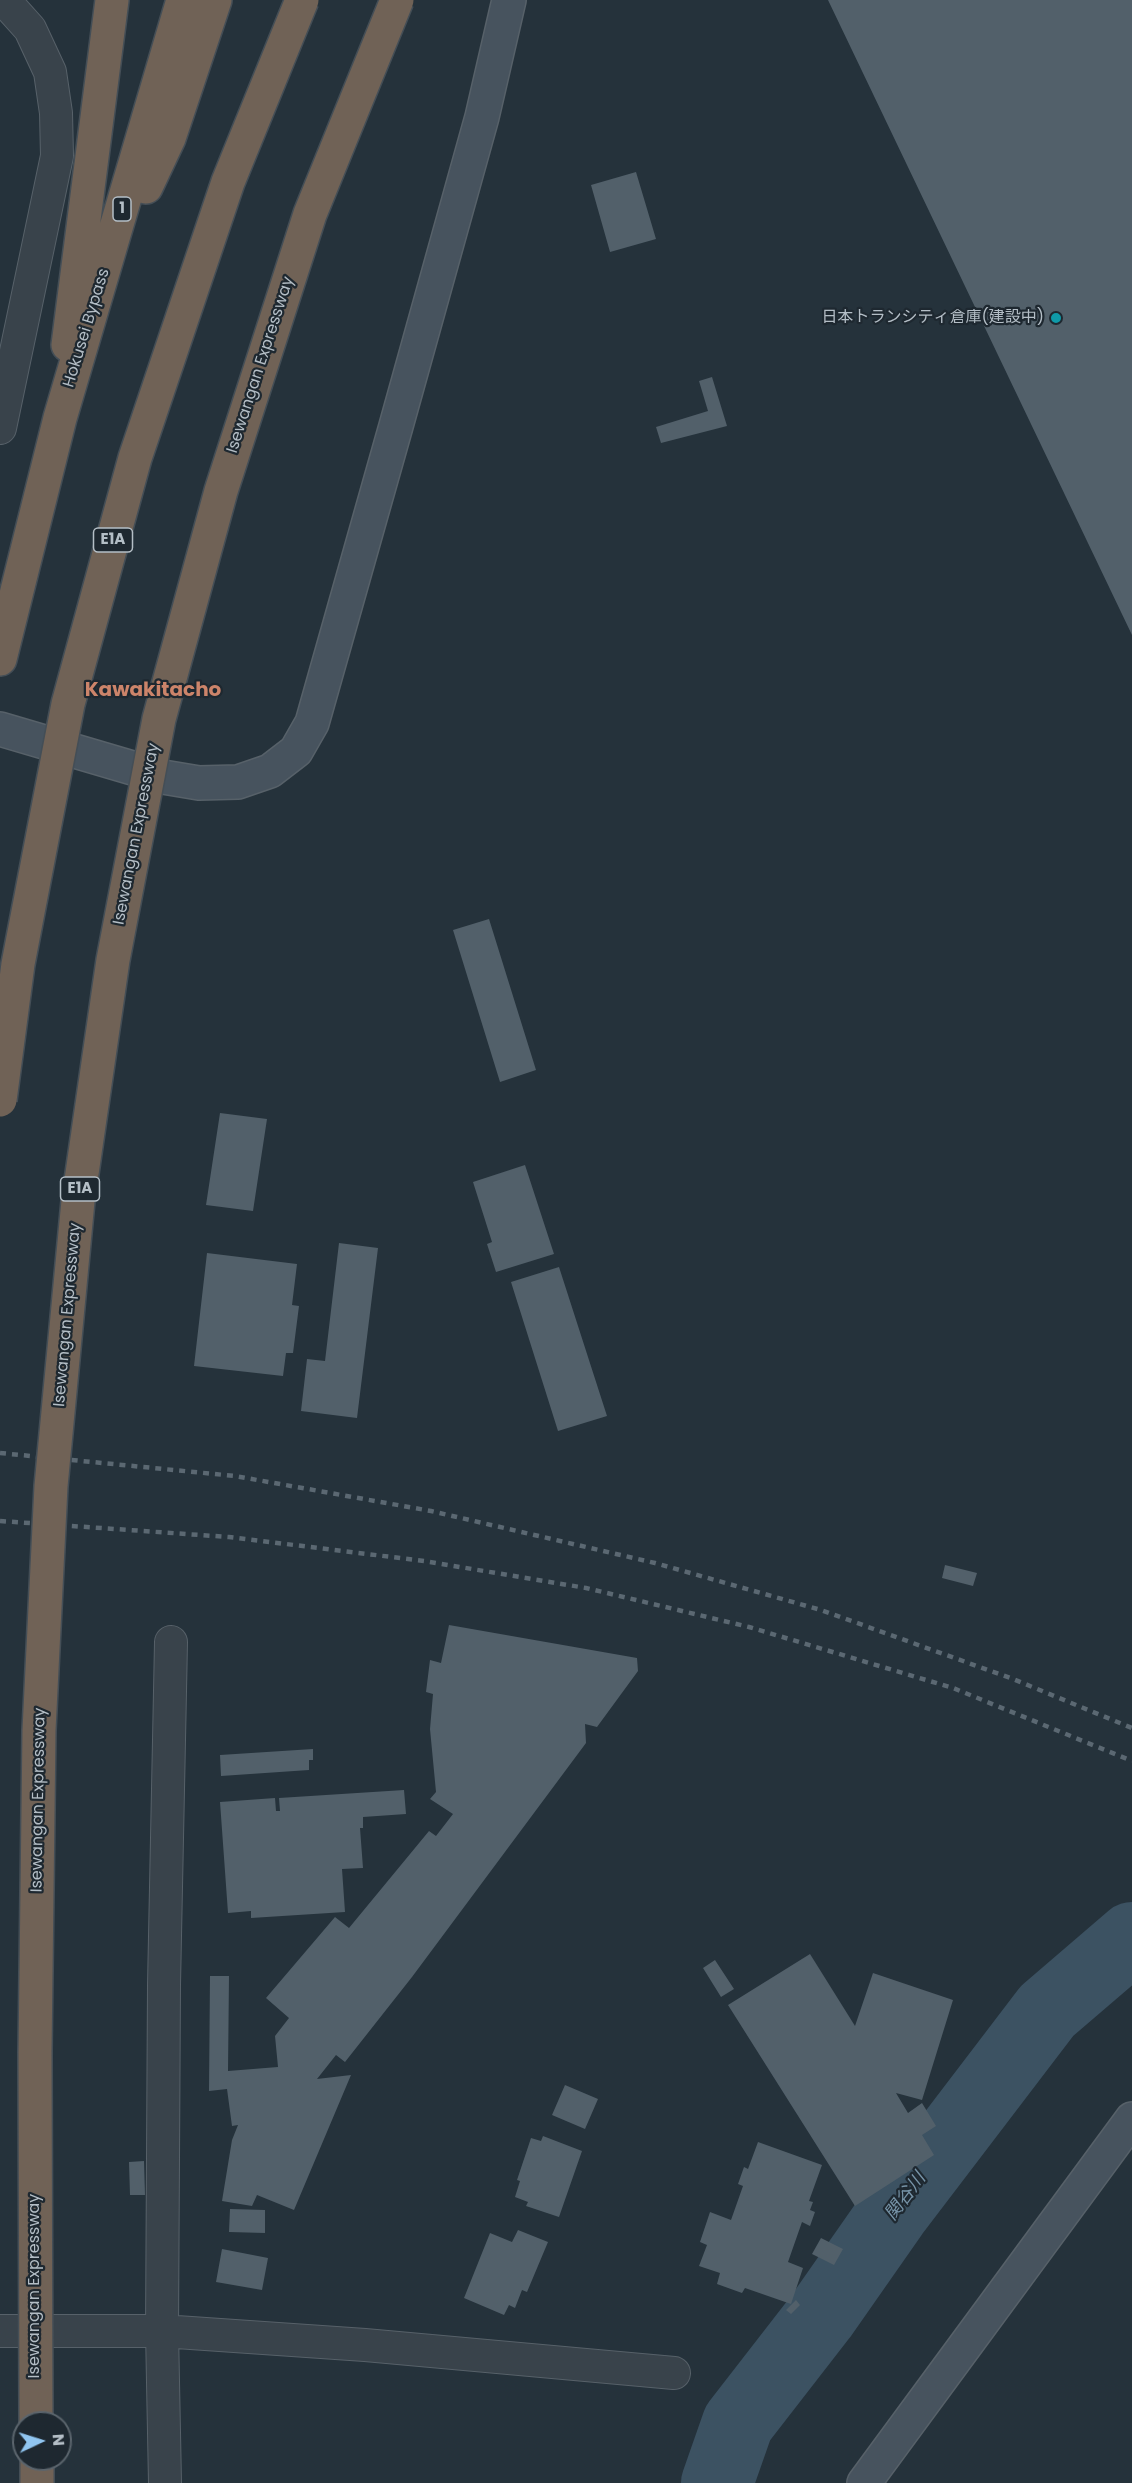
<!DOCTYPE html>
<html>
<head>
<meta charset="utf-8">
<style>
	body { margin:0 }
	#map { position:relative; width:1132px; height:2483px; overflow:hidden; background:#25323b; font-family:Poppins,sans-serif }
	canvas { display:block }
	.north { position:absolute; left:12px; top:2411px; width:60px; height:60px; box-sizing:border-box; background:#1e2830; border:2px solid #5a646c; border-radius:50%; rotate:86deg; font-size:16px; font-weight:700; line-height:24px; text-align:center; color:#b4bec6 }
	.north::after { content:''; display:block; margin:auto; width:21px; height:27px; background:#90c5f0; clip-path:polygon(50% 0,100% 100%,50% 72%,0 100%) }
</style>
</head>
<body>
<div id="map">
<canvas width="1132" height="2483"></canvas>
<div class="north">N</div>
</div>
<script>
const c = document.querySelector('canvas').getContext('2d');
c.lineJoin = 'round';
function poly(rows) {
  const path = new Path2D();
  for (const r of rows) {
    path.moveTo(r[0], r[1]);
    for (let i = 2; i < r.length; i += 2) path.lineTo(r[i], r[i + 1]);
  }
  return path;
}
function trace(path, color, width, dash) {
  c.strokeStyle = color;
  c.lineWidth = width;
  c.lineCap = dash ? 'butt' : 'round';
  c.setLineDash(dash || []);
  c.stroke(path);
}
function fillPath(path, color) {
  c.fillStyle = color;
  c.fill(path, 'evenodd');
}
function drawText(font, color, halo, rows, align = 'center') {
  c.font = font + ' Poppins,"Noto Sans JP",sans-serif';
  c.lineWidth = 4.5;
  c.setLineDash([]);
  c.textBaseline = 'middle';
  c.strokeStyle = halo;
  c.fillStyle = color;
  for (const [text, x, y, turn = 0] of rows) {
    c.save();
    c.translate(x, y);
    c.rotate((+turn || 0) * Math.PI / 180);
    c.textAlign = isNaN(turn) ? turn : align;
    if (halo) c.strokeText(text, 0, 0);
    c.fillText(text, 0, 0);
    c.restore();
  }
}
trace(poly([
	[717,2483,738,2423,821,2316,893,2213,1047,2011,1132,1938]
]), '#3c5262', 72);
fillPath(poly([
	[828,0,1132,0,1132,635],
	[636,172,656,239,610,252,591,185],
	[712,377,727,426,661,443,656,427,708,411,699,381],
	[489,919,536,1070,500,1082,453,930],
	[220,1113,267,1119,253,1211,206,1205],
	[525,1165,554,1254,496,1272,487,1244,492,1242,473,1182],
	[339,1243,378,1248,357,1418,301,1411,307,1359,325,1361],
	[207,1253,297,1264,292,1305,299,1306,293,1353,286,1353,283,1376,194,1366],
	[559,1267,607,1416,558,1431,511,1282],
	[945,1565,977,1573,973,1586,942,1578],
	[449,1625,637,1658,638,1671,597,1727,585,1724,586,1743,412,1977,345,2062,336,2055,317,2079,351,2075,294,2210,257,2195,252,2206,222,2201,232,2140,238,2125,232,2126,227,2089,209,2091,210,1976,229,1976,228,2071,278,2067,275,2036,289,2018,266,1998,335,1917,349,1928,429,1831,436,1836,453,1814,430,1799,436,1792,430,1729,433,1694,426,1692,430,1660,441,1663],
	[313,1749,313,1760,309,1760,309,1770,221,1776,220,1755],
	[404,1790,406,1814,363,1817,363,1828,360,1828,363,1868,342,1869,345,1912,251,1918,251,1911,228,1913,220,1802,275,1798,276,1811,280,1811,279,1798],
	[810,1954,855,2026,873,1973,953,2000,922,2100,896,2093,908,2113,922,2103,936,2126,922,2135,934,2155,855,2206,728,2005],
	[715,1960,734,1989,721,1997,703,1968],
	[565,2085,598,2099,585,2129,552,2115],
	[543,2136,582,2151,559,2217,526,2206,528,2202,515,2197,520,2181,517,2180,531,2138,541,2141],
	[758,2142,822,2165,809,2201,813,2202,810,2210,815,2212,810,2226,802,2222,788,2262,803,2268,791,2304,745,2288,742,2293,717,2284,720,2273,699,2266,707,2245,700,2242,710,2212,731,2220,743,2186,738,2184,744,2167,748,2169],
	[144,2161,145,2195,130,2195,129,2162],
	[230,2209,265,2210,265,2233,229,2232],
	[518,2230,548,2242,527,2292,522,2290,515,2308,509,2305,504,2315,464,2298,490,2233,512,2242],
	[821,2238,843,2249,834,2265,812,2254],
	[222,2249,268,2258,262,2290,216,2282],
	[796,2300,800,2305,791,2314,786,2310]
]), '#52606a');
const street = poly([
	[0,428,57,156,56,113,50,72,30,29,4,0],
	[0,2331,162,2331,365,2345,674,2373],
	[165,2483,162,2331,164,1985,171,1642]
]);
const secondary = poly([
	[0,729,163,777,199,783,238,782,270,771,296,751,312,723,396,426,482,117,509,0],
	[864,2483,1132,2119]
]);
const highway = poly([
	[146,187,169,138,215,0],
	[68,345,112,0],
	[0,659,60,418,183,0],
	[37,2459,37,2483]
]);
trace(street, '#576169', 34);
trace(secondary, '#576169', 36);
trace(highway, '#444e56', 36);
trace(street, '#39434b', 32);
trace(secondary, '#47535e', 33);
trace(highway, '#706256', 33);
trace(poly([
	[0,1453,235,1476,431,1511,655,1563,821,1610,1013,1679,1132,1728],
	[0,1521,229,1537,424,1561,586,1588,749,1627,953,1688,1132,1761]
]), '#5b6872', 4.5, [6, 6]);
const highwayBridge = poly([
	[0,1100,18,964,68,704,135,458,228,182,302,0],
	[36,2423,35,2052,39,1730,51,1486,78,1201,113,960,159,719,221,491,310,214,397,0]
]);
trace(highwayBridge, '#444e56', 36, []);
trace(highwayBridge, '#706256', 33);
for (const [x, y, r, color] of [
	[1056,318,6,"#0f9aa8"]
]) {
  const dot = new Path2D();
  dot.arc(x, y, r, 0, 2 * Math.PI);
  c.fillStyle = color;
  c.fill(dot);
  trace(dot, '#1e2830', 2);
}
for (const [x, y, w] of [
	[122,209,18],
	[113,540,39],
	[80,1189,39]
]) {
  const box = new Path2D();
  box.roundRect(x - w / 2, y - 12, w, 24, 4.5);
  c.fillStyle = '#1e2830';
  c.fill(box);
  trace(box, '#b4bec6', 1.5);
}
drawText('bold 15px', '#b4bec6', null, [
	["1",122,209],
	["E1A",113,540],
	["E1A",80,1189]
]);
drawText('16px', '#b4bec6', '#1e2830', [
	["日本トランシティ倉庫(建設中)",1044,318]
], 'right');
drawText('16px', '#b4bec6', '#1e2830', [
	["Hokusei Bypass",87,328,-73],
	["Isewangan Expressway",261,365,-72],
	["Isewangan Expressway",137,834,-79],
	["Isewangan Expressway",68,1315,-85],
	["Isewangan Expressway",39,1800,-89],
	["Isewangan Expressway",35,2286,-90]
]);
drawText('italic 18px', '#7794a8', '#1e2830', [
	["関谷川",906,2197,-53]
]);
drawText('bold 20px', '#cc846a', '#1e2830', [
	["Kawakitacho",153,691]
]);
</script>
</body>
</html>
